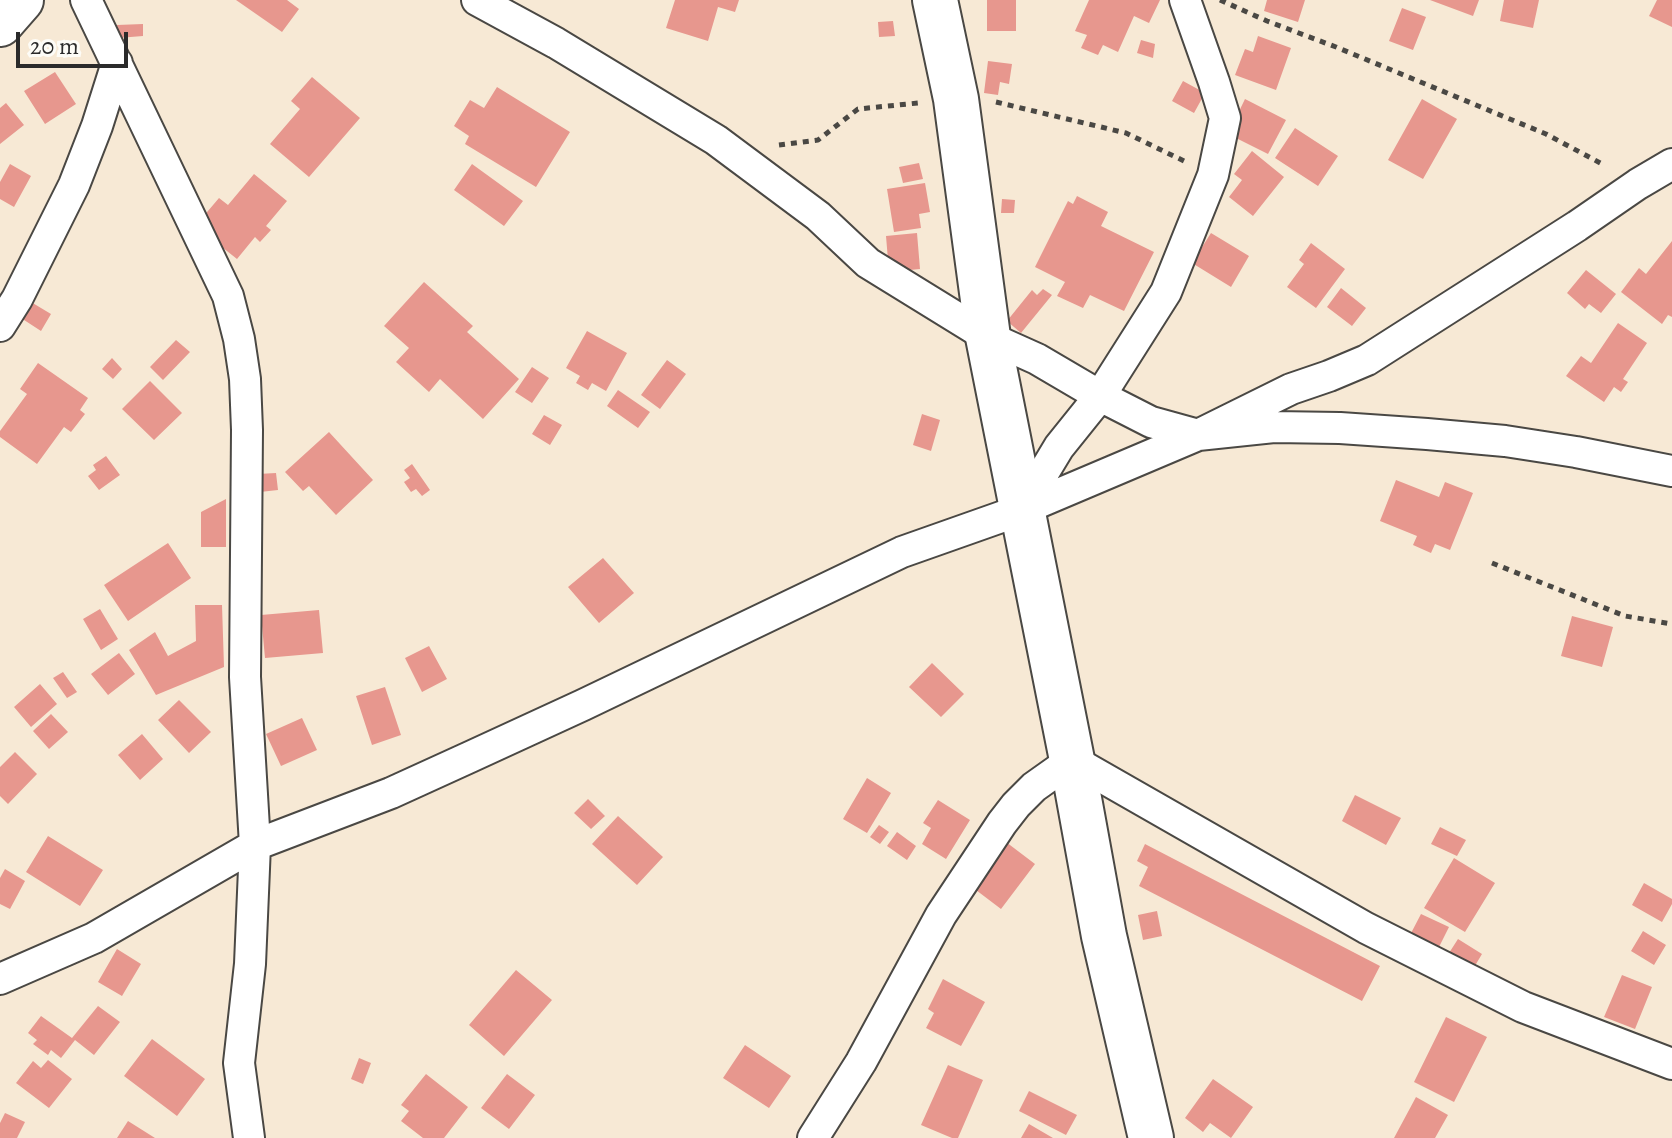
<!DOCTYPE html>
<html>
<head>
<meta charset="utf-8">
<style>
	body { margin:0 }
	#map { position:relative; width:1672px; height:1138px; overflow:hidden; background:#f7e9d5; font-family:Alegreya,serif }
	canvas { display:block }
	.scale { position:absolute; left:16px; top:32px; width:112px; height:36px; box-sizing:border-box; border:4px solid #2b2b2b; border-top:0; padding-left:10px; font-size:24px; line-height:28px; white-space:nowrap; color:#2b2b2b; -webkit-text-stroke:6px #fdfcf7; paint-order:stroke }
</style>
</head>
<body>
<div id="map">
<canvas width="1672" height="1138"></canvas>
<div class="scale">20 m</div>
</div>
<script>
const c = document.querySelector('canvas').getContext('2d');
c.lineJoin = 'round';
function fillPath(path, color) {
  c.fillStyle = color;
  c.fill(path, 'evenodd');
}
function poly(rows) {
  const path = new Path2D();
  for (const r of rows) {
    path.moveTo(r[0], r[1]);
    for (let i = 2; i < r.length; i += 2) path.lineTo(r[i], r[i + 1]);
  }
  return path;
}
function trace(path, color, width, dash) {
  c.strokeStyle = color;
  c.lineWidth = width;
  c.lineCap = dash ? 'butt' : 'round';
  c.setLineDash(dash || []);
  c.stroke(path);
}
fillPath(poly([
	[236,0,287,0,299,9,282,32],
	[675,0,739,0,735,12,718,7,708,41,666,28],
	[987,0,1016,0,1016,31,987,31],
	[1089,0,1160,0,1149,23,1134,16,1118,52,1103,45,1098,55,1081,48,1087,35,1075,31],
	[1267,0,1305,0,1298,22,1264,11],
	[1430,0,1479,0,1473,16],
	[1504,0,1539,0,1533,28,1500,21],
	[1657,0,1672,0,1672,27,1649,16],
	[1402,8,1426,17,1413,50,1389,41],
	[893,21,895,36,879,37,878,22],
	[143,24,143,36,118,38,117,25],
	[1258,36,1291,48,1276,90,1235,75,1245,49,1253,52],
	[1141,40,1155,44,1153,58,1137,53],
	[988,61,1012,64,1009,84,1000,82,998,95,984,93],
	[55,72,76,104,45,124,24,91],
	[312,77,360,118,309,177,270,144,300,109,291,101],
	[1183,81,1205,93,1194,113,1172,101],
	[497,87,570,132,536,187,465,144,469,136,454,126,470,100,484,108],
	[1245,99,1286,120,1268,154,1228,134],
	[1422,99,1457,119,1423,179,1388,160],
	[6,103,24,125,0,144,0,108],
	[1295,128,1338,156,1318,186,1275,158],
	[1252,151,1284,177,1253,216,1229,197,1242,180,1234,174],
	[919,163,923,179,903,183,899,167],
	[10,164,31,176,14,207,0,199,0,182],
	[472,164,523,201,504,226,454,190],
	[254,174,287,201,266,226,271,230,260,242,255,237,237,259,203,232,202,218,219,198,228,205],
	[925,183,930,212,919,214,921,228,894,232,887,189],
	[1077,196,1108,212,1101,226,1154,252,1124,311,1090,295,1083,308,1057,296,1065,282,1035,267,1068,201,1073,204],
	[1002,199,1015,200,1014,213,1001,213],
	[917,233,920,269,889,272,886,236],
	[1211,233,1249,256,1231,287,1192,263],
	[1672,241,1672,317,1668,315,1662,324,1621,292,1639,268,1646,274],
	[1311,243,1345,269,1316,308,1287,287,1304,264,1299,260],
	[1586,270,1616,294,1601,313,1589,304,1585,309,1567,293],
	[424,282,473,326,467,332,519,379,483,419,440,379,429,392,396,362,409,348,384,326],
	[1341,288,1366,308,1352,326,1327,307],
	[1043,289,1052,295,1021,333,1007,321,1032,290,1037,295],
	[31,302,51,314,41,331,21,318],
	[1618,323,1647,343,1623,379,1628,382,1621,392,1614,387,1604,402,1566,376,1581,356,1591,363],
	[587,331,627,353,606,391,592,383,588,390,576,383,580,376,566,368],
	[176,340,190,352,163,380,150,367],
	[112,358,122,369,113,379,102,369],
	[667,360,686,374,660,409,641,395],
	[38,363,88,398,80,410,85,414,71,432,64,427,37,464,0,437,0,431,27,394,20,389],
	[532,367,549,378,532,403,515,392],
	[150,381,182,413,154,440,122,409],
	[618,390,650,412,638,428,607,406],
	[922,414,940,420,931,451,913,445],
	[544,415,562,425,550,445,532,434],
	[329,432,373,480,336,515,309,486,303,491,285,472],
	[106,456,120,475,99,490,88,476,96,470,93,465],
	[412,464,430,490,422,496,416,489,411,492,404,482,410,478,404,470],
	[276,473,278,490,260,492,258,474],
	[1396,480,1439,497,1445,482,1473,493,1450,550,1435,544,1431,553,1413,545,1417,536,1380,521],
	[226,499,226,547,201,547,201,512],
	[168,543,191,578,128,621,104,585],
	[603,558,634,593,599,623,568,587],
	[195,605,222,605,224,667,156,695,129,650,155,632,168,656,196,641],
	[100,609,118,639,101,650,83,619],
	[319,610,323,653,265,658,261,615],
	[1572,616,1613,627,1602,667,1561,656],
	[429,646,447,679,422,692,405,658],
	[119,653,135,674,108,695,91,674],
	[932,663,964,694,941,717,909,687],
	[63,672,77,692,67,698,53,678],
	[40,684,57,704,31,727,14,707],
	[385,687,401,735,372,745,356,696],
	[179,700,211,732,189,753,158,720],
	[51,714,68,732,49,749,33,731],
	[302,718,317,750,281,766,266,734],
	[142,734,163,759,140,780,118,755],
	[15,752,37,774,8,804,0,796,0,767],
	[867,778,891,793,867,833,843,819],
	[1355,795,1401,818,1386,845,1342,821],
	[588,799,605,816,591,829,574,813],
	[938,800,970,820,946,859,922,844,931,828,923,823],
	[618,816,663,857,637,885,592,844],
	[879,825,889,832,880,844,870,837],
	[1440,827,1466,840,1457,856,1431,844],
	[897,832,916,846,907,860,887,846],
	[48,836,103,870,80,906,26,872],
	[1006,842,1035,864,1001,909,972,887],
	[1145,844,1380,966,1362,1001,1139,886,1148,867,1137,861],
	[1454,858,1495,883,1465,932,1424,908],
	[5,869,25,881,10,909,0,904,0,878],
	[1644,883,1672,899,1672,904,1662,922,1632,905],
	[1157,911,1162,936,1143,940,1138,915],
	[1421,914,1449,927,1437,951,1409,937],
	[1643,931,1666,945,1654,965,1631,951],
	[1458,939,1482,954,1473,969,1449,953],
	[117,949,141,964,122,996,98,982],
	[516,970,552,1000,504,1056,469,1025],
	[1622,975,1652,987,1635,1029,1604,1017],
	[943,979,985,1002,961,1046,926,1028,934,1013,928,1009],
	[98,1006,120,1022,94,1055,75,1040,61,1058,51,1050,48,1055,33,1044,37,1040,28,1033,41,1016,72,1038],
	[1446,1017,1487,1037,1454,1102,1414,1082],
	[152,1039,205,1079,177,1116,124,1076],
	[745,1045,791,1076,769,1108,723,1078],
	[359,1058,371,1063,363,1084,351,1079],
	[48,1060,72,1079,49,1108,16,1083,33,1061,41,1068],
	[948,1065,983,1080,958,1138,952,1138,921,1125],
	[426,1074,468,1107,444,1138,423,1138,401,1121,409,1111,401,1105],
	[507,1074,535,1095,509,1129,481,1108],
	[1213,1079,1253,1107,1231,1138,1210,1123,1203,1132,1185,1118],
	[1029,1091,1077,1115,1066,1135,1019,1111],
	[1416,1097,1448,1115,1435,1138,1394,1138],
	[5,1113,25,1122,17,1138,0,1138,0,1123],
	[128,1121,155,1138,117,1138],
	[1029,1124,1053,1138,1021,1138]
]), '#e7978e');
const street = poly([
	[86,0,228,296,239,339,245,379,247,430,245,677,255,845,250,964,239,1063,249,1138],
	[477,0,556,43,716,140,818,216,868,263,988,337,1037,359,1100,396,1151,422,1198,435,1274,427,1340,428,1427,434,1505,441,1576,452,1672,471],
	[0,326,17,299,74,185,97,126,117,63],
	[1021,510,1059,447,1100,396,1166,292,1213,175,1225,118,1214,82,1185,0],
	[0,979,94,938,255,845,391,793,470,757,583,705,902,552,1021,510,1198,435,1291,389,1329,376,1367,360,1577,226,1638,184,1672,164],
	[813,1138,861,1062,941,915,1002,823,1016,805,1034,787,1072,760,1366,928,1523,1007,1672,1064]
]);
const secondary = poly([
	[935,0,956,99,988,337,1072,760,1104,936,1151,1138],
	[0,24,21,0]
]);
trace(street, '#4a4844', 34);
trace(secondary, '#4a4844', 48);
trace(poly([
	[1220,0,1267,21,1336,47,1546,134,1604,165],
	[996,102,1126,133,1184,161],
	[779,145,818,140,858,109,918,103],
	[1492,563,1625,616,1672,624]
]), '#4a4844', 5, [6, 6]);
trace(street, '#fff', 30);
trace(secondary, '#fff', 44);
</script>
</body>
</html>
